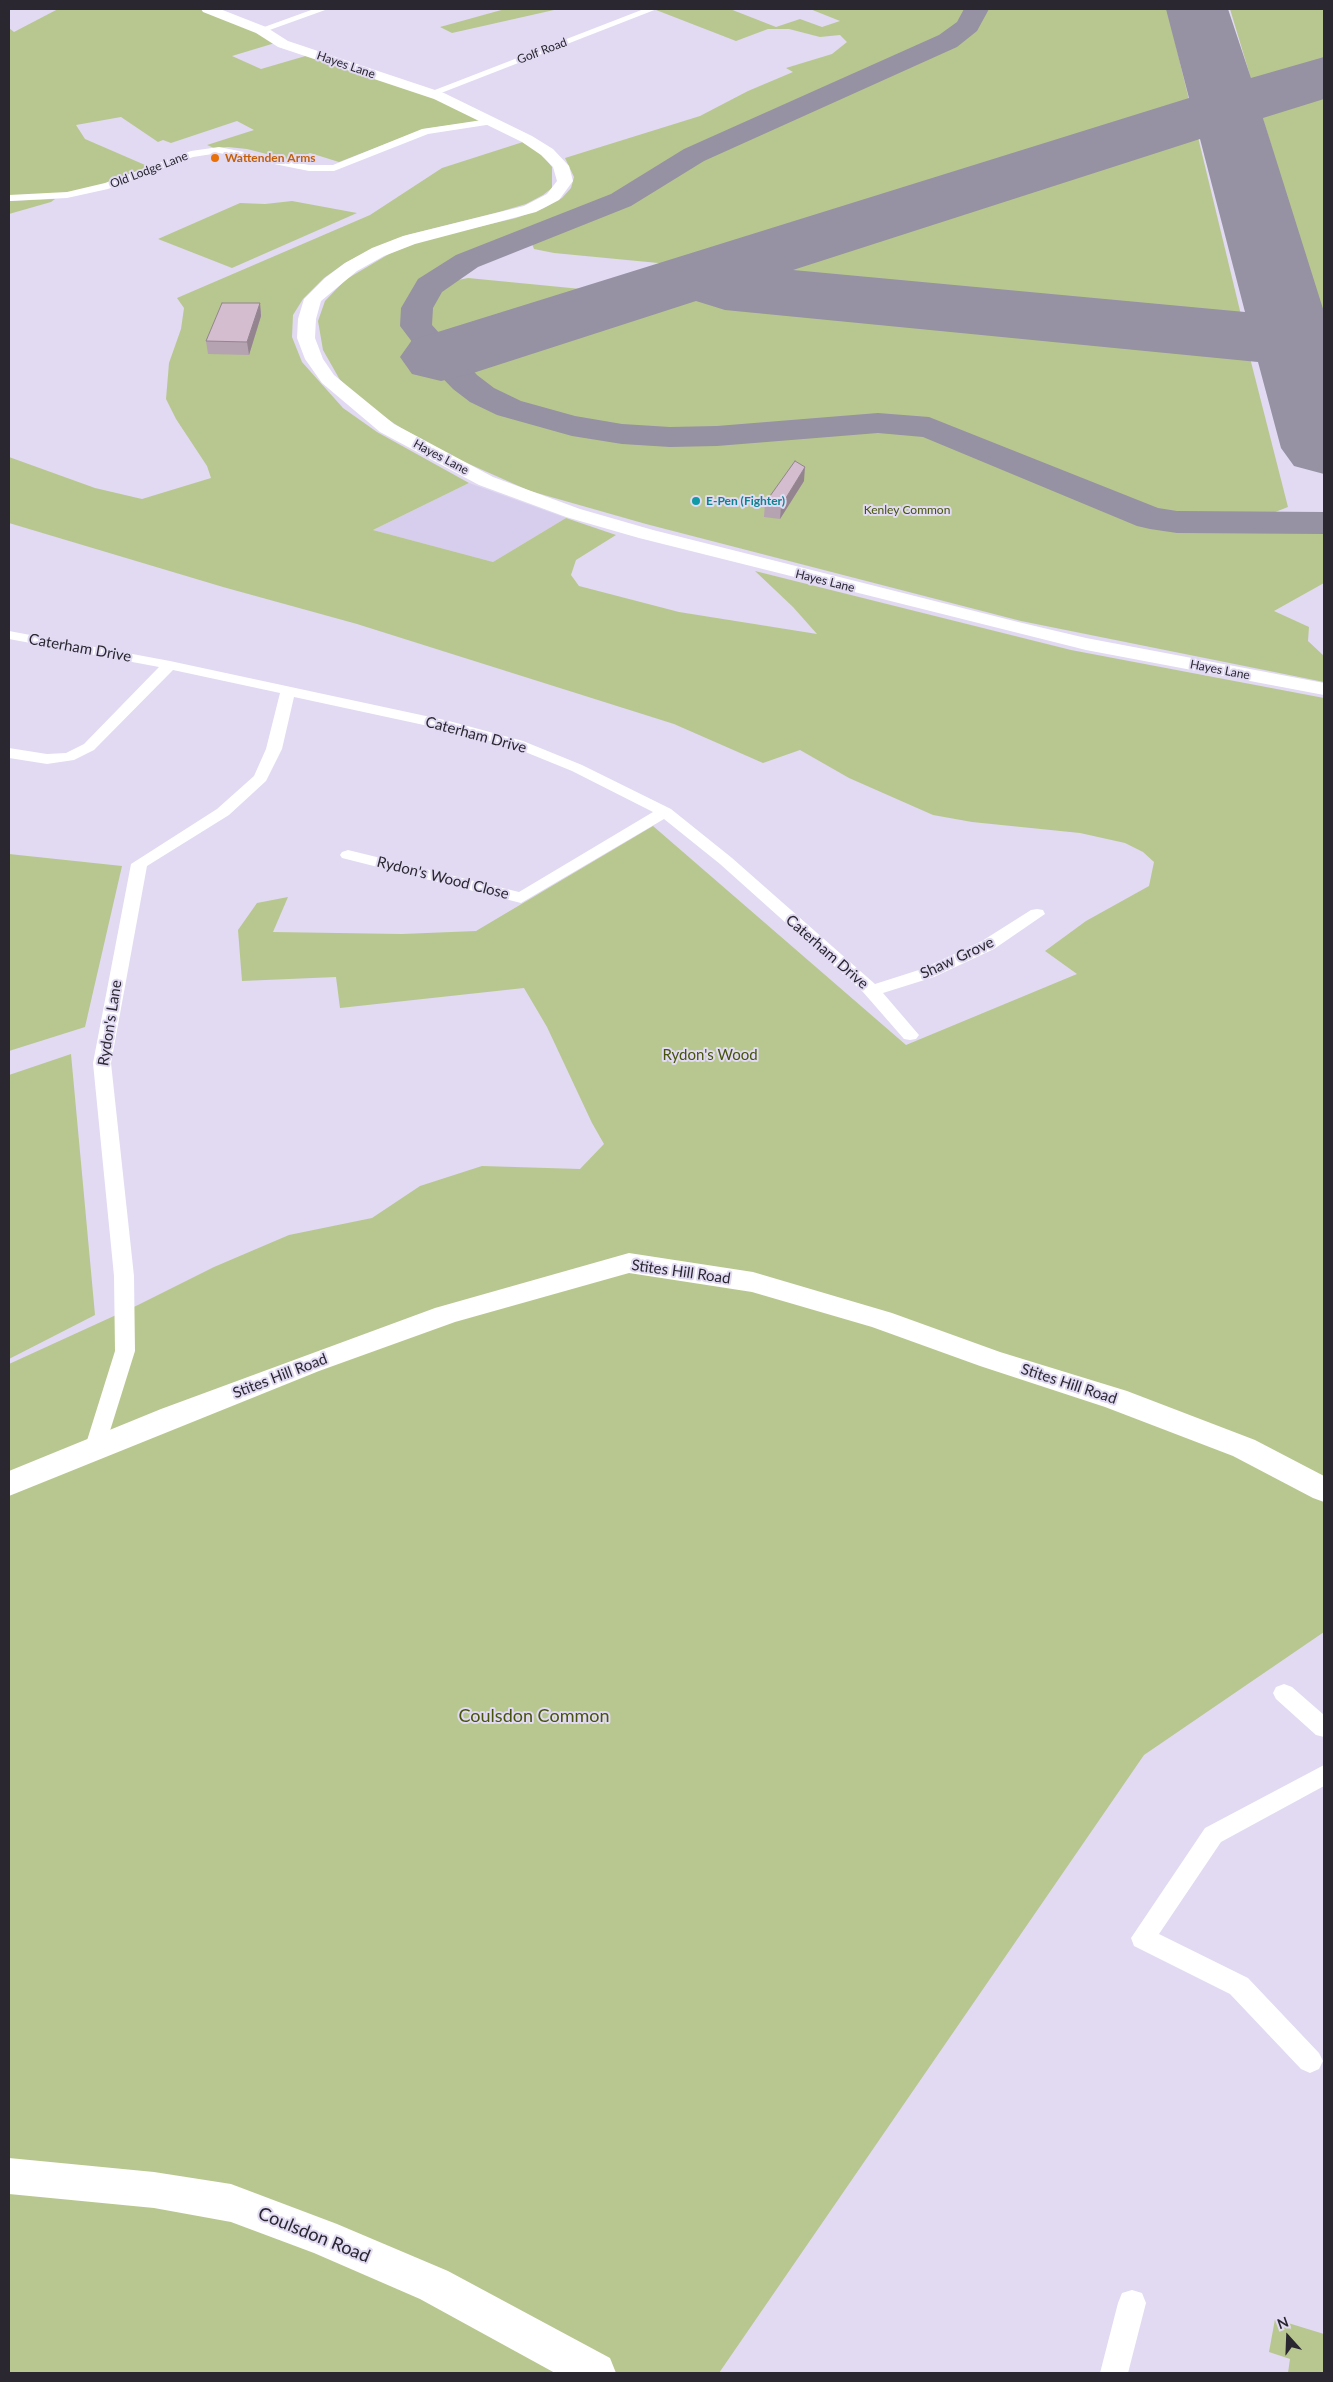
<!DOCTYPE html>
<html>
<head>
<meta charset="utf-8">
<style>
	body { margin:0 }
	#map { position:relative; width:1333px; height:2382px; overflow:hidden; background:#e1daf2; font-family:Lato,sans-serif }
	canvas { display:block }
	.frame { position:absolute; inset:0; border:10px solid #2a2730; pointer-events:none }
	.north { position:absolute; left:1263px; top:2312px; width:50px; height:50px; -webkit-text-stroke:4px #e1daf2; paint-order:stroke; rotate:340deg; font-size:14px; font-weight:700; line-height:20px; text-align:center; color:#2a2730 }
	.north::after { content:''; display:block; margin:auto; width:18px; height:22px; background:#2a2730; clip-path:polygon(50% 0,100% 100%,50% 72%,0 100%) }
</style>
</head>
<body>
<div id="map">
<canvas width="1333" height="2382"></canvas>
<div class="frame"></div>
<div class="north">N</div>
</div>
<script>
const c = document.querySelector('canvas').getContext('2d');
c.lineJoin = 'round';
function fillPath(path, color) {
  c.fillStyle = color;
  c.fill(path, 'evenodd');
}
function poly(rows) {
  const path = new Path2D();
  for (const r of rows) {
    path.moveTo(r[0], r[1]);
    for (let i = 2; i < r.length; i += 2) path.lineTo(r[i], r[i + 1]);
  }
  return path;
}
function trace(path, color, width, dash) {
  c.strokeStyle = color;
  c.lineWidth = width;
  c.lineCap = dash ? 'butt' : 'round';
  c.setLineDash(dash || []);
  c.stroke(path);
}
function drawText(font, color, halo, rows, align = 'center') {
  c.font = font + ' Lato,sans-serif';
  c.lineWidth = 4;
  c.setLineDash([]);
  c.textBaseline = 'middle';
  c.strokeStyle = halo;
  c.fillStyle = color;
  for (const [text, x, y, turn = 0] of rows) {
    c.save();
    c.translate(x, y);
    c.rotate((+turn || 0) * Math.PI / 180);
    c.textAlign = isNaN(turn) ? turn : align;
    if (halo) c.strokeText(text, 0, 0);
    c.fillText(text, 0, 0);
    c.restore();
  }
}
fillPath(poly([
	[469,483,566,518,493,562,373,530]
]), '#d6ceec');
fillPath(poly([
	[58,9,202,10,256,31,275,43,232,56,261,69,309,55,427,94,480,121,424,129,339,162,310,153,294,161,247,149,228,147,214,148,207,145,254,130,237,121,171,143,163,140,158,142,121,117,76,125,85,139,152,168,107,184,70,193,9,197,9,28,14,32],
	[505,9,554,10,452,33,440,27],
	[659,9,730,9,776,27,800,19,822,27,840,21,810,9,970,9,961,24,941,39,689,153,616,197,473,253,445,268,423,284,410,306,408,327,459,384,476,397,503,410,529,419,569,429,619,437,671,441,720,440,877,427,930,432,1146,521,1177,526,1324,527,1324,583,1274,611,1309,627,1308,641,1324,656,1324,682,1021,621,646,524,530,491,460,460,401,428,363,403,340,380,323,350,318,321,325,301,345,280,389,254,423,240,516,218,544,208,562,198,571,188,574,177,565,158,700,116,748,91,793,72,786,68,832,54,847,42,840,35,820,37,789,29,768,29,736,41,656,10],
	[988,9,1167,9,1242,319,554,253,534,249,532,244,534,240,543,235,630,202,706,155,959,39,975,28],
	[1230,9,1322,9,1324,11,1324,321],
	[523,142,541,153,552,167,552,188,543,195,526,204,499,212,407,235,374,248,345,263,324,278,303,299,293,315,292,337,302,362,343,408,377,432,469,483,373,530,493,562,566,518,616,535,576,560,571,575,579,586,679,612,817,634,793,607,755,571,1071,650,1324,698,1324,1632,1144,1755,719,2373,9,2373,9,1364,138,1305,214,1267,289,1235,372,1218,420,1186,482,1166,580,1169,604,1144,592,1123,547,1027,524,988,340,1008,336,977,242,981,238,930,257,903,288,897,273,932,402,934,476,931,653,826,906,1045,1077,974,1045,951,1086,921,1149,886,1154,862,1143,852,1125,843,1080,833,972,822,933,815,849,778,800,750,763,763,674,724,357,624,223,587,9,523,9,457,95,488,142,499,211,478,207,466,176,419,166,399,169,363,181,329,184,308,177,298,370,215,442,168],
	[55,199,51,202,9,214,9,201],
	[292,201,357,213,232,268,158,239,240,203,265,204],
	[468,278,1249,354,1288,507,1265,516,1154,512,940,423,874,418,683,432,631,430,538,413,502,398,485,386,466,371,426,326,430,301,443,283],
	[9,854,122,866,85,1027,9,1051],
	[71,1054,95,1315,9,1359,9,1075],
	[1275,2319,1324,2334,1324,2373,1288,2373,1290,2359,1269,2352]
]), '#b8c78f');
fillPath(poly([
	[964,9,989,9,977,31,957,47,704,161,631,206,478,267,442,292,433,308,432,325,477,375,494,388,521,401,575,416,622,424,670,427,717,426,878,413,929,417,1158,508,1177,511,1324,512,1324,534,1177,533,1150,529,1137,526,923,437,878,433,717,446,670,447,622,444,572,436,497,415,470,402,453,389,429,364,400,326,401,308,418,279,456,255,611,194,684,149,939,35,957,22,964,9]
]), '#9691a3');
fillPath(poly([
	[1166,9,1228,9,1251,78,1324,57,1324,99,1263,118,1324,312,1324,474,1294,466,1281,448,1258,362,725,310,696,301,470,374,441,381,412,374,400,357,412,340,1189,98,1166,9],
	[1200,139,1245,312,793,270,1200,139]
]), '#9691a3');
fillPath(poly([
	[314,9,328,9,264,32,256,30,314,9],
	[644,9,657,9,436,95,427,93,644,9],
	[489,119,493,120,493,124,428,134,334,171,309,171,219,153,193,157,108,189,67,198,9,201,9,195,67,192,105,183,191,151,219,147,309,165,333,165,422,129,489,119],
	[9,631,170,661,449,721,523,741,582,765,671,809,732,858,875,984,922,969,982,941,1031,910,1037,909,1043,910,1045,914,994,949,934,977,883,993,919,1035,916,1039,910,1040,904,1039,863,992,720,864,664,819,521,903,342,858,340,855,342,852,348,850,519,892,653,812,572,771,513,747,447,730,294,697,282,749,266,781,229,815,147,866,111,1063,134,1276,135,1351,104,1450,101,1455,94,1458,87,1455,84,1450,115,1351,114,1276,93,1063,131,864,217,809,254,776,266,749,280,693,173,670,94,750,74,760,47,764,9,758,9,748,47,754,66,753,84,744,159,667,9,639,9,631],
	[1284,1684,1292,1687,1324,1715,1324,1737,1316,1735,1276,1699,1273,1693,1276,1687,1284,1684],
	[1324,1765,1324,1786,1221,1842,1159,1934,1248,1978,1319,2053,1323,2061,1319,2069,1310,2073,1301,2069,1230,1994,1134,1946,1131,1938,1205,1828,1324,1765],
	[1132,2290,1142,2293,1146,2303,1128,2373,1100,2373,1118,2303,1122,2293,1132,2290]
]), '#fff');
fillPath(poly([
	[201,9,220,9,266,27,288,41,444,93,532,136,553,149,569,166,573,181,559,200,536,212,415,244,384,256,357,271,321,301,316,319,315,338,323,359,334,375,394,424,493,477,580,509,653,530,1018,622,1086,638,1324,683,1324,695,1086,650,639,538,566,517,479,485,380,432,322,383,305,359,297,338,298,319,304,299,325,278,345,263,372,248,403,236,524,206,547,194,557,181,553,167,541,155,522,142,434,99,278,47,256,33,203,12,201,9],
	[629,1253,753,1272,892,1313,1000,1352,1127,1391,1255,1440,1324,1476,1324,1502,1313,1498,1233,1456,1105,1407,980,1366,872,1327,752,1292,629,1273,455,1322,319,1371,9,1496,9,1471,161,1409,435,1308,629,1253],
	[9,2158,154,2172,231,2184,337,2224,448,2271,610,2358,616,2373,555,2373,420,2299,314,2253,231,2222,154,2208,9,2194,9,2158]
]), '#fff');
fillPath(poly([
	[260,303,261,316,249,355,208,354,206,341],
	[804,481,780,519,764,517,765,503]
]), '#b5a3b1');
fillPath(poly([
	[260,303,261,316,249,355,247,342],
	[805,467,804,481,780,519,781,506]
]), '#948490');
const building = poly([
	[222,303,260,303,247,342,206,341,222,303],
	[795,461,805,467,781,506,765,503,795,461]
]);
fillPath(building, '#d3bdce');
trace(building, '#948490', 1);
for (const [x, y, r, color] of [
	[215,158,5,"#e8710a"],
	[696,501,5,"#0f9aa8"]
]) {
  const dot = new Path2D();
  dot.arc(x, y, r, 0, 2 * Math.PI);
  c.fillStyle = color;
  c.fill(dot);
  trace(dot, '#e1daf2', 2);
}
drawText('12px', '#2a2730', '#e1daf2', [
	["Golf Road",542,51,-21],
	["Hayes Lane",346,65,19],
	["Old Lodge Lane",149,170,-21],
	["Hayes Lane",441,457,28],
	["Hayes Lane",825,581,14],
	["Hayes Lane",1220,670,11]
]);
drawText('bold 12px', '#c56008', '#e1daf2', [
	["Wattenden Arms",225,158]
], 'left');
drawText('bold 12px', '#0d838f', '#e1daf2', [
	["E-Pen (Fighter)",706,501]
], 'left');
drawText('12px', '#46540b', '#e1daf2', [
	["Kenley Common",907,510]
]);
drawText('15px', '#2a2730', '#e1daf2', [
	["Caterham Drive",80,648,10],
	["Caterham Drive",476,735,15],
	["Rydon's Wood Close",443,878,14],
	["Caterham Drive",827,952,41],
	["Shaw Grove",957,958,-25],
	["Rydon's Lane",110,1023,-81],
	["Stites Hill Road",681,1272,8],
	["Stites Hill Road",280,1376,-21],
	["Stites Hill Road",1069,1384,18]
]);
drawText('15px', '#46540b', '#e1daf2', [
	["Rydon's Wood",710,1055]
]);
drawText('18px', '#46540b', '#e1daf2', [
	["Coulsdon Common",534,1716]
]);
drawText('18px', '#2a2730', '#e1daf2', [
	["Coulsdon Road",314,2235,22]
]);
</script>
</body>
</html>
